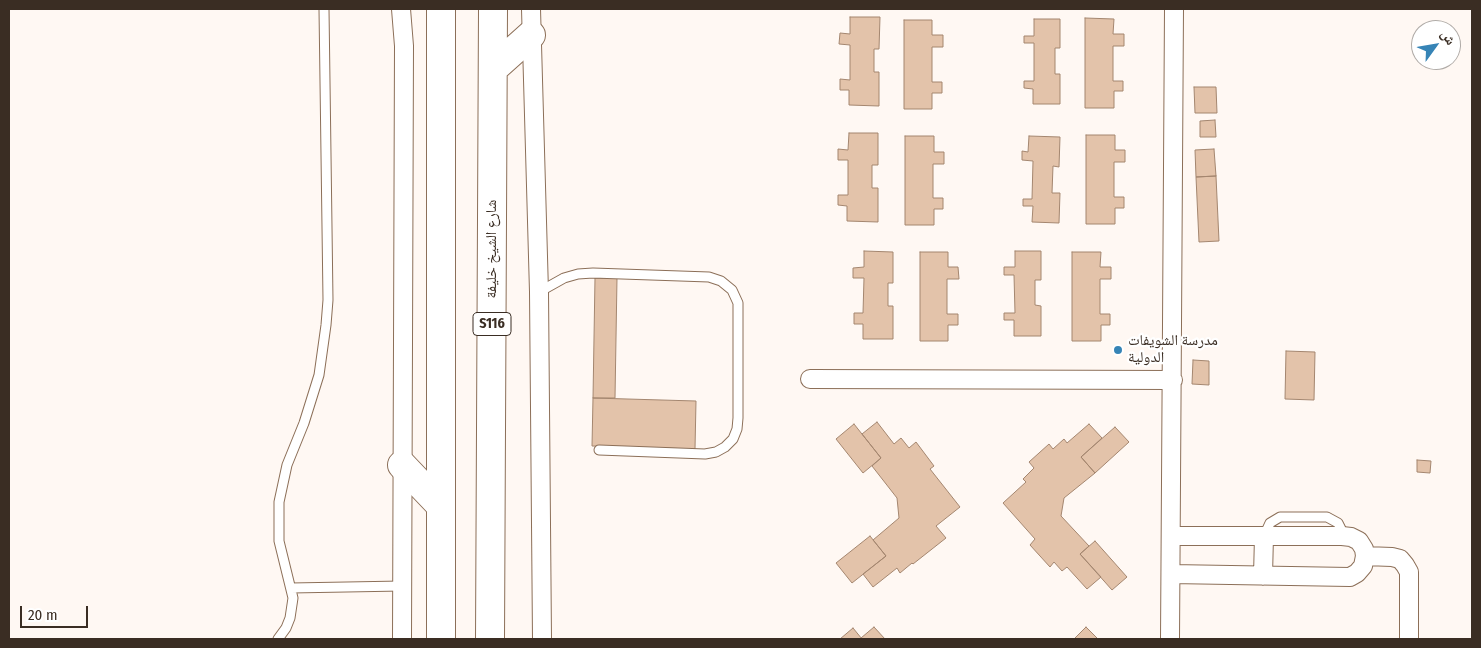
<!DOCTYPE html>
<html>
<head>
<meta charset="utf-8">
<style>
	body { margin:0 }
	#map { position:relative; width:1481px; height:648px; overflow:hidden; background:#fff8f3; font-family:"Fira Sans Condensed","Noto Naskh Arabic",sans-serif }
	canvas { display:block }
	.frame { position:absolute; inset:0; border:10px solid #3a2d23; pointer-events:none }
	.north { position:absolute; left:1411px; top:20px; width:50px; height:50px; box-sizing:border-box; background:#fff; border:1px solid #b0aba7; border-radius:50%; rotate:58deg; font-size:14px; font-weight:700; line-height:20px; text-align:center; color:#3a2d23 }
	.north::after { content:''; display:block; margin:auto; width:18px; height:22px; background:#3684b6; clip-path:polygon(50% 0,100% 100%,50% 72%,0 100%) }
	.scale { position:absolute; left:20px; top:606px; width:68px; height:22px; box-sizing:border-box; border:2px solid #3a2d23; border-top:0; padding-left:6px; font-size:15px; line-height:18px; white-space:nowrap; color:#3a2d23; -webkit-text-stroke:4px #fff; paint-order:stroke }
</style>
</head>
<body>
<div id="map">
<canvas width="1481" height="648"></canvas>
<div class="frame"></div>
<div class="north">ش</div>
<div class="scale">20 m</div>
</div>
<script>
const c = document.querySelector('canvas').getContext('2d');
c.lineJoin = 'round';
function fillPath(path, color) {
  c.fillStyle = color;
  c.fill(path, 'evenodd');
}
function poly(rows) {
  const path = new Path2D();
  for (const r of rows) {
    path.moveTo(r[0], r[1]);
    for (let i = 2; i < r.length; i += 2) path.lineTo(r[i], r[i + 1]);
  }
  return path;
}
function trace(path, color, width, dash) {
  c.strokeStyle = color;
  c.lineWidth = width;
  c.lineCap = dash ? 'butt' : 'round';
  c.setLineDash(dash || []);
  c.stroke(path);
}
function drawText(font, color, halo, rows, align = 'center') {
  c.font = font + ' "Fira Sans Condensed","Noto Naskh Arabic",sans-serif';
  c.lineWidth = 4.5;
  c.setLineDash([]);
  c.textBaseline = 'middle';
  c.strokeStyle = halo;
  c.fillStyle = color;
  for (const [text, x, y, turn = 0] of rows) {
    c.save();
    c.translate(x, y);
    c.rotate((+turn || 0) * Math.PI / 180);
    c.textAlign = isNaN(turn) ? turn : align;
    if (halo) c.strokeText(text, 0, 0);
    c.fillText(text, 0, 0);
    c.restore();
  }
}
const building = poly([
	[850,17,880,17,879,49,874,49,874,72,879,72,879,106,849,105,849,90,840,90,840,79,850,80,850,45,839,44,840,33,850,34,850,17],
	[1085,18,1114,19,1113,34,1124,34,1124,46,1113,46,1113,81,1123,81,1123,91,1114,91,1114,108,1085,108,1085,18],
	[1034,19,1060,19,1060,48,1055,48,1055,74,1060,74,1060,104,1033,104,1033,89,1024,88,1024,81,1034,81,1034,43,1024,43,1024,36,1034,36,1034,19],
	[904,20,932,20,932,35,943,35,943,47,932,47,932,82,942,82,942,93,932,93,932,109,904,109,904,20],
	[1194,87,1216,87,1217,113,1195,113,1194,87],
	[1215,120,1216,137,1200,137,1200,121,1215,120],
	[849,133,878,133,878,165,872,165,872,188,878,188,878,222,847,221,847,206,838,205,838,195,848,195,848,160,838,160,838,149,848,150,849,133],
	[1086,135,1115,135,1115,150,1125,150,1125,162,1114,162,1114,197,1124,197,1124,208,1115,208,1115,224,1086,224,1086,135],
	[905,136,934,136,934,152,944,152,944,164,933,164,933,198,943,198,943,209,934,209,934,225,905,225,905,136],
	[1029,136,1060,137,1059,167,1053,166,1052,193,1060,193,1059,223,1032,222,1033,206,1023,206,1023,199,1032,199,1033,161,1022,160,1022,151,1028,152,1029,136],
	[1214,149,1216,176,1196,177,1195,150,1214,149],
	[1216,176,1219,241,1199,242,1196,177,1216,176],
	[864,251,893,252,893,283,888,283,888,306,893,306,893,339,863,339,863,324,854,324,854,313,863,313,864,278,853,278,853,268,864,267,864,251],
	[1015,251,1041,251,1041,280,1035,280,1035,305,1041,306,1041,336,1014,336,1014,320,1004,320,1004,313,1015,313,1014,275,1004,275,1004,267,1015,267,1015,251],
	[920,252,948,252,948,267,958,267,959,279,947,279,947,314,958,314,958,325,948,325,948,341,920,341,920,252],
	[1072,252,1101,252,1100,267,1111,267,1111,279,1100,279,1100,314,1110,314,1110,325,1101,325,1101,341,1072,341,1072,252],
	[595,278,617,278,615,398,593,398,595,278],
	[1286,351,1315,352,1314,400,1285,399,1286,351],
	[1193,360,1209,361,1209,385,1192,384,1193,360],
	[593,398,696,401,695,449,592,446,593,398],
	[877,422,894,444,901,438,909,448,916,442,934,466,930,469,960,507,936,526,946,538,913,564,912,563,900,573,897,568,873,587,863,574,886,556,873,540,899,518,897,498,872,466,881,458,862,434,877,422],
	[854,424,881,458,863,473,836,439,854,424],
	[1089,424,1102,438,1081,457,1095,473,1064,498,1061,516,1089,546,1080,554,1101,577,1087,589,1067,567,1062,571,1054,562,1050,567,1030,545,1035,539,1003,503,1026,482,1023,479,1034,468,1029,462,1049,444,1053,449,1064,439,1067,443,1089,424],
	[1115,427,1129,442,1095,473,1081,457,1115,427],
	[1417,460,1431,461,1430,473,1417,472,1417,460],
	[870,536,886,556,852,583,836,563,870,536],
	[1095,541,1127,577,1112,590,1080,554,1095,541],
	[874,627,885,639,862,639,861,638,874,627],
	[1086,627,1098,639,1074,639,1086,627],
	[853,628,862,639,840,639,853,628]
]);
fillPath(building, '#e3c3aa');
trace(building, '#a4866f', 1);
const service = poly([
	[539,292,564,278,578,274,593,273,709,277,721,281,732,290,738,303,738,418,737,429,733,439,725,447,716,452,705,454,599,450],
	[1264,536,1270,523,1280,517,1327,517,1338,523,1341,529,1342,536],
	[291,588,402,586],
	[278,639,286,628,290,618,293,598,279,541,279,502,287,465,304,423,319,375,326,325,328,300,324,9]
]);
const minor = poly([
	[401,9,404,46,402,639],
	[531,9,539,292,542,639],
	[810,379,1173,380],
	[1365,556,1392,557,1400,559,1405,565,1409,572,1409,639],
	[1171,574,1350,577,1357,573,1363,566,1365,556,1364,549,1359,541,1351,537,1342,536,1171,536],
	[1263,576,1264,536],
	[1170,639,1174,9]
]);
const trunk = poly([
	[493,69,531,35],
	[402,465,441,506],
	[441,639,441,9],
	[490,639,493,9]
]);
trace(service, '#8c6f58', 11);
trace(minor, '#8c6f58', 20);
trace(trunk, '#8c6f58', 30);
trace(service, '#fff', 9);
trace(minor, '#fff', 18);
trace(trunk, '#fff', 28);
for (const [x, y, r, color] of [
	[1118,350,5,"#3684b6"]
]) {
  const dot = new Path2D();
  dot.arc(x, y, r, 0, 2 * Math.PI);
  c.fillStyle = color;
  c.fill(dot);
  trace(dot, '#fff', 2);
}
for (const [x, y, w] of [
	[492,324,38]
]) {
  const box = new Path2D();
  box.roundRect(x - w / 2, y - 11.5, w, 23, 4);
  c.fillStyle = '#fff';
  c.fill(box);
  trace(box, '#3a2d23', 1);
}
drawText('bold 14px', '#3a2d23', null, [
	["S116",492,324]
]);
drawText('15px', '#3a2d23', '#fff', [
	["شارع الشيخ خليفة",492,249,-90]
]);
drawText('15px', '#3a2d23', '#fff', [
	["مدرسة الشويفات",1128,341],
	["الدولية",1128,358]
], 'left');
</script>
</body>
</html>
